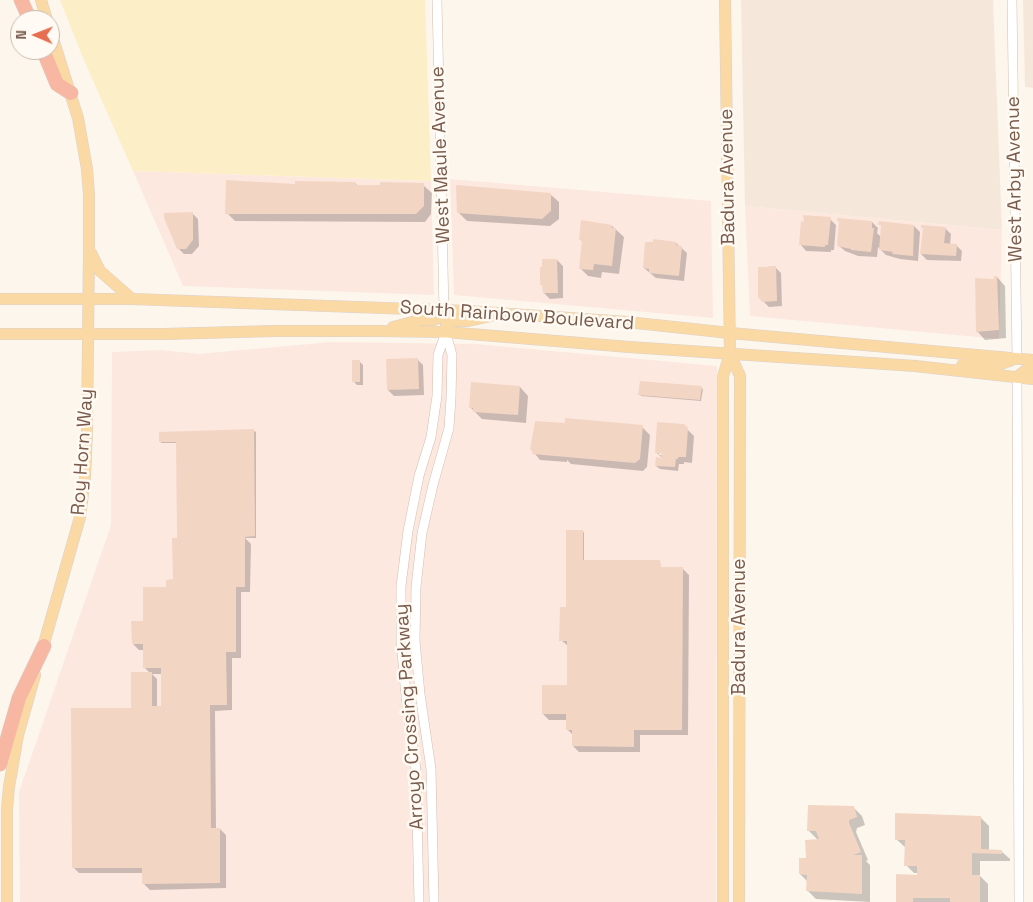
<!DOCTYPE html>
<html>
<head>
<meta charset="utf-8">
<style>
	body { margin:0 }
	#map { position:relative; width:1033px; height:902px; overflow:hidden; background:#fdf6ec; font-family:"Space Grotesk",sans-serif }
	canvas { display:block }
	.north { position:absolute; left:10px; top:10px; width:50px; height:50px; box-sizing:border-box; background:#fffaf3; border:1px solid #cabbb1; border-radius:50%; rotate:271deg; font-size:14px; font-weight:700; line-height:20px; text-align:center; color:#7a5c4d }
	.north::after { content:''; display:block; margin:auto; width:18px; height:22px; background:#e76f51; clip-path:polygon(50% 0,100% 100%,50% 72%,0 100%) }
</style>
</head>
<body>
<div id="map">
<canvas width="1033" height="902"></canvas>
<div class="north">N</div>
</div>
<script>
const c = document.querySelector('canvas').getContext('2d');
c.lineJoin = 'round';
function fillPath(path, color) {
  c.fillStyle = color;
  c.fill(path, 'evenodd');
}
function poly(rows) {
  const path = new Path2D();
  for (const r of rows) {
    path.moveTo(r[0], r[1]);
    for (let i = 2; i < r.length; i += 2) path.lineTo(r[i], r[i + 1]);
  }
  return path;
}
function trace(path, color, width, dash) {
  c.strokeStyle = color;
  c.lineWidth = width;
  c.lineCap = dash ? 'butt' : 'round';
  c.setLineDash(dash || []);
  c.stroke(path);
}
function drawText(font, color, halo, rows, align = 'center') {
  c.font = font + ' "Space Grotesk",sans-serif';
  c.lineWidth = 5;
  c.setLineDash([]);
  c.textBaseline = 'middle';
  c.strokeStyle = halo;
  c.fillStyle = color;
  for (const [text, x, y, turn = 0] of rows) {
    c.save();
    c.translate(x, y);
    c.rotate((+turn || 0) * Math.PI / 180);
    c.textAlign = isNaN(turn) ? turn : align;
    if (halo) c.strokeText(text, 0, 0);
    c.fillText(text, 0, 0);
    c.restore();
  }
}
fillPath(poly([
	[741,0,993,0,1002,230,745,206],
	[1023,0,1033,0,1033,88,1025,87]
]), '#f5e8da');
fillPath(poly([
	[133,171,431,181,434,295,183,286],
	[450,179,711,201,713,318,454,295],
	[745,206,1002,230,999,339,750,316],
	[332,342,475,344,717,366,716,902,20,902,19,792,111,525,112,352,162,350,198,354]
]), '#fde8e0');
fillPath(poly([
	[60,0,425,0,431,181,133,171,83,58]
]), '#fcefc7');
fillPath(poly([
	[355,183,358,186,423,185,432,193,431,214,425,222,235,221,227,213],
	[550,194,559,202,559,219,550,226,467,221,458,212],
	[192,213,198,219,199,246,192,254,184,254,178,248],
	[830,219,836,225,834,250,831,250,831,252,806,251,801,245],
	[872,222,878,228,877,233,881,237,882,227,880,224,914,226,920,232,918,261,900,259,886,255,878,247,877,257,858,256,845,251,838,245],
	[612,226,624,237,619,274,602,272,601,278,588,276,580,268,583,242,580,239],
	[945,228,951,234,950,245,956,245,962,251,961,261,927,260,921,254],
	[676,243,687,253,684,281,656,278,644,268],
	[557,260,563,266,563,298,550,299,544,293],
	[775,267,781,273,782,306,769,307,763,301],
	[997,277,1005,286,1006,338,985,340,977,331],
	[417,359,423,365,424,395,394,396,388,390],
	[359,361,363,365,363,385,357,385,353,381],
	[472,384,520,387,528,396,526,423,482,419,470,407],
	[701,388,703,389,701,401,641,396,640,394],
	[683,425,694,436,692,463,684,462,684,464,679,464,678,471,660,469,656,466,663,459,657,453],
	[659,452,671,456,659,455],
	[642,427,650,435,647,467,643,471,571,464,567,460,567,462,540,460,532,450],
	[254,431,256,432,256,538,245,538,251,544,250,592,241,592,241,658,232,658,232,710,215,711,216,829,220,829,226,835,226,888,150,890,144,884,144,873,79,873,73,867,133,709,150,673,145,668,145,650,139,650,133,644,145,622,174,580,179,539,178,443,162,443,160,442],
	[152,674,162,674,162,707,157,707,157,679],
	[583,531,584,533,584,561,660,562,661,568,683,569,689,575,688,735,640,735,640,752,579,752,573,746,573,735,567,729,567,720,549,720,543,714,568,686,568,646,561,640],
	[853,807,862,816,865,825,857,828,856,832,868,860,866,861,870,865,870,902,816,899,808,891,808,882,800,874,818,840,808,830],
	[981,818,989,826,989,851,1001,851,1010,859,1010,861,980,861,980,876,988,884,988,902,897,902,918,876,918,873,914,873,906,865,906,848,896,839]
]), '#0003');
fillPath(poly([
	[226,180,295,184,295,181,355,182,356,185,380,185,380,182,424,183,424,206,416,214,225,214],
	[456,185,551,193,551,211,542,219,457,213],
	[193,212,193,240,186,249,177,249,164,218,164,213],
	[803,215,831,217,828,245,825,245,825,247,799,245,801,221,804,222],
	[837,218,872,221,872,228,874,228,871,252,851,250,851,249,837,246,839,222,837,221],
	[581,220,612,225,612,228,616,228,612,266,594,264,593,270,579,269,582,240,579,239],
	[879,221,914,225,913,256,892,254,893,252,879,250,881,225,878,225],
	[921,225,946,227,944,243,957,244,956,256,920,254,923,228,921,228],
	[653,239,677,242,676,245,682,246,679,276,649,273,649,269,643,268,645,242,653,242],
	[542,259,557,259,558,293,543,293,542,285,540,285,540,267,542,267],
	[768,266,776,266,777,301,762,302,758,297,758,267,769,267],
	[994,276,997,276,999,330,976,332,975,278,994,279],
	[418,358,419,389,387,390,386,359],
	[352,360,360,360,360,382,352,382],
	[640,381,702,386,700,400,638,395],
	[471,382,520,386,518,415,473,412,473,408,469,408],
	[565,418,643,425,640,459,635,463,532,454,533,450,530,450,535,421,565,423],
	[657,422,684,424,688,428,686,457,678,457,678,459,676,459,675,467,655,466,656,457,661,458,662,454,655,453],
	[254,429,255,536,245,537,245,587,236,587,236,652,226,652,227,705,210,705,211,828,220,828,220,883,142,884,142,868,72,868,71,708,131,708,131,672,152,672,152,706,161,706,161,668,143,668,143,644,132,644,131,621,143,621,143,587,166,587,166,580,173,579,172,538,177,538,176,442,159,442,159,432],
	[566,530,583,530,583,560,660,560,661,567,683,567,682,730,634,730,634,747,572,746,572,730,566,730,566,714,542,714,542,685,567,685,567,641,559,641,560,607,566,607],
	[808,805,854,806,857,817,849,820,849,823,861,852,853,855,862,855,862,894,806,891,807,875,799,874,799,858,806,858,805,840,819,839,816,831,807,831],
	[895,813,981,816,981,849,1002,850,1002,854,972,853,972,875,980,875,980,902,950,902,950,898,913,898,913,902,896,902,896,874,917,875,917,866,904,866,905,840,895,840]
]), '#f3d5c3');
const minor = poly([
	[437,0,444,310],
	[1012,0,1017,359],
	[1017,377,1019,902],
	[419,902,416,770,406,696,401,641,401,586,408,531,419,476,431,437,437,396,438,355,446,332],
	[434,902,431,769,420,694,415,641,416,587,422,533,433,485,449,428,451,398,452,355,446,333]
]);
const major = poly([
	[41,0,47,20],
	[91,253,100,271,132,299],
	[0,299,132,299,468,311,627,322,730,333,1033,360],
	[393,327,420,320,434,320,439,318,444,310],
	[446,332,446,326,452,321,468,321,491,316],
	[0,334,163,334,275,331,379,331,446,332,629,347,915,366,1033,379],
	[730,354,740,376,739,902],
	[962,365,995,366,1012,360],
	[1017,377,1026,370,1033,369],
	[41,654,80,517,85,477,87,431,89,249,89,195,87,169,78,118,50,29],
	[7,902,7,809,9,787,18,735,35,675],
	[723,902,723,376,730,354,725,0]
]);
const highway = poly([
	[21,0,30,20],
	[43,50,57,84,71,93],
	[0,764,19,698,44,646]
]);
trace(minor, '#d1beb0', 10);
trace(major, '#dad1cd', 12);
trace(highway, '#dad1cd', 15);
trace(minor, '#fff', 9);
trace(major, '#fbd9a5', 11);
trace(highway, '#f7b7a3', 14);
drawText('19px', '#7a5c4d', '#fffaf3', [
	["West Maule Avenue",441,155,-92],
	["Badura Avenue",728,177,-91],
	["West Arby Avenue",1015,179,-91],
	["South Rainbow Boulevard",517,316,4],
	["Roy Horn Way",83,452,-86],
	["Badura Avenue",740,627,-90],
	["Arroyo Crossing Parkway",410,717,-94]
]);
</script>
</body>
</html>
